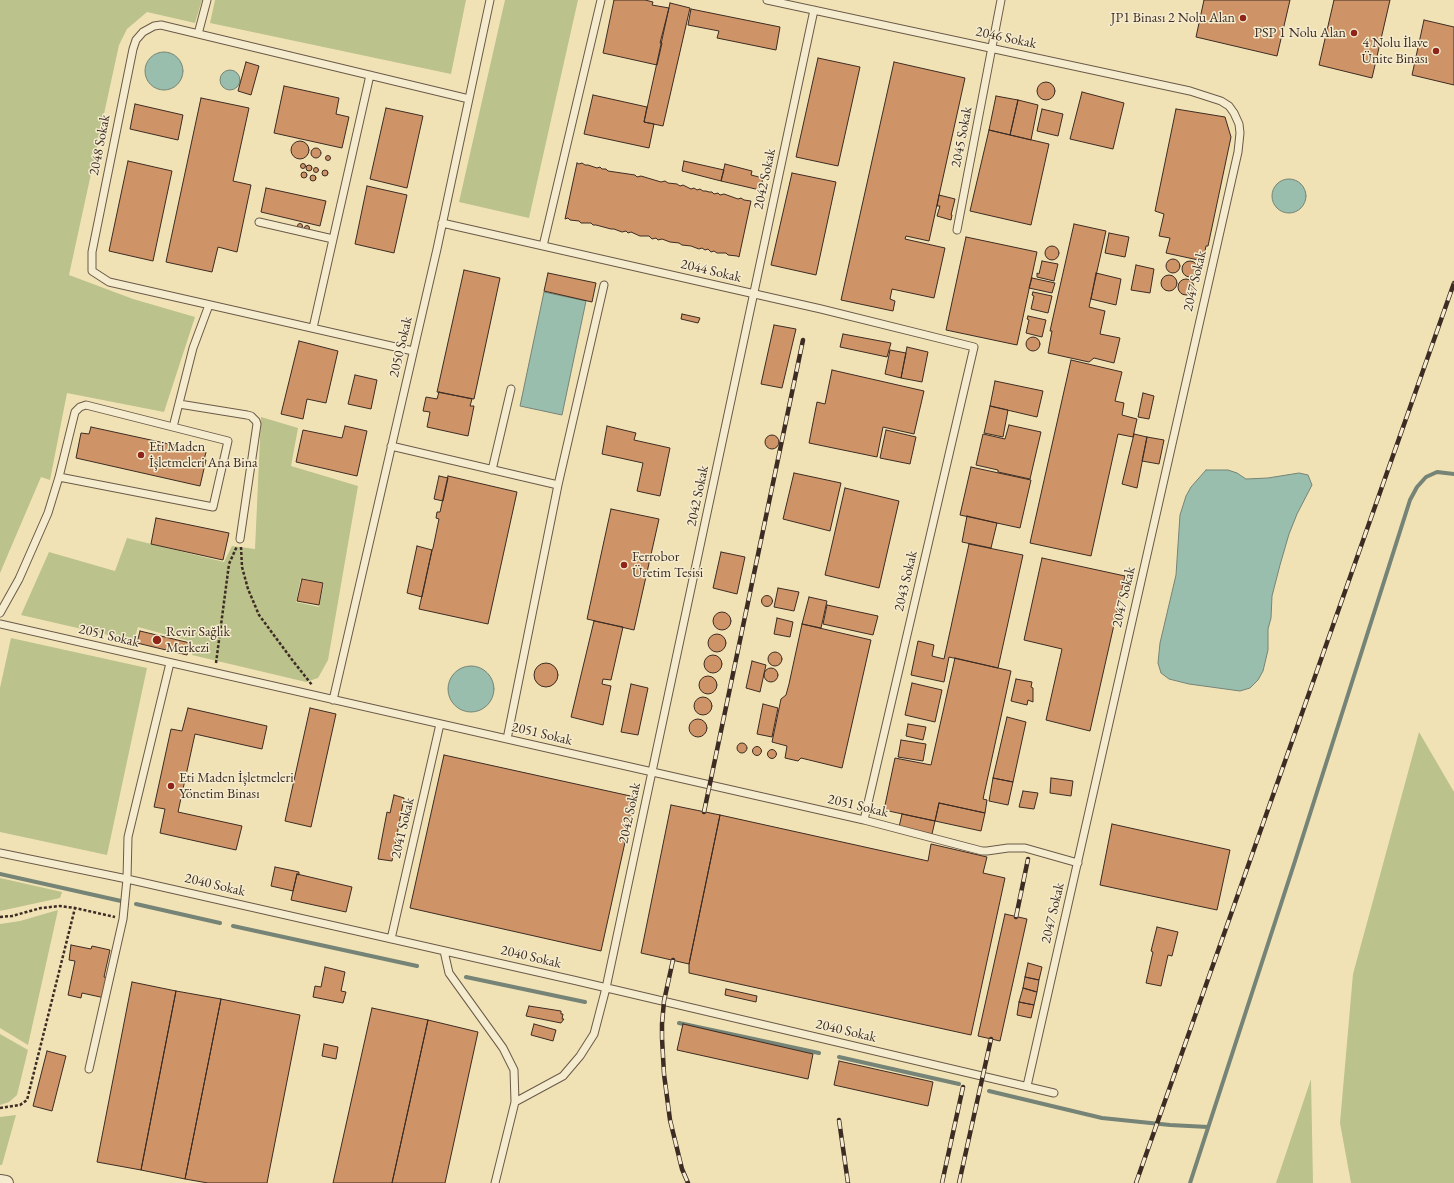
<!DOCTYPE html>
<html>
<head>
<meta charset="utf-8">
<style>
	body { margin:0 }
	canvas { display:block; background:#f0e2b5 }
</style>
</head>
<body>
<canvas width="1454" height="1183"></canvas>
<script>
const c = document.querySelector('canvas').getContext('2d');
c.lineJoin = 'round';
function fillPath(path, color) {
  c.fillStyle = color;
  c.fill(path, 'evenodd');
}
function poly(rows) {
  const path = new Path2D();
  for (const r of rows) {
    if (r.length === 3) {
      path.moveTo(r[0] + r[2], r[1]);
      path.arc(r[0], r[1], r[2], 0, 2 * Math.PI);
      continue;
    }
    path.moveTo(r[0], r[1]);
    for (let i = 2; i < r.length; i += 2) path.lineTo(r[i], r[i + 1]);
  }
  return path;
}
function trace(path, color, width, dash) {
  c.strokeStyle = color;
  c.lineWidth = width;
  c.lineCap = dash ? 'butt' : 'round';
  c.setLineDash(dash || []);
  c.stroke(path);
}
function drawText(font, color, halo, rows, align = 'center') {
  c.font = font + ' "EB Garamond",serif';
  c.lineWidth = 3;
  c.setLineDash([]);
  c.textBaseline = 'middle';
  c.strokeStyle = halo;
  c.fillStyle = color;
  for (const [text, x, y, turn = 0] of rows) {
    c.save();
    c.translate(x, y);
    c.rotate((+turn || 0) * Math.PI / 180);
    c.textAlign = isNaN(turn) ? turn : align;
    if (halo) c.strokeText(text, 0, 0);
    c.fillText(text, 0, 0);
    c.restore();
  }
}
fillPath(poly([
	[0,0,202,0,195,23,147,12,127,29,119,45,69,275,133,299,195,317,164,412,67,393,50,480,41,477,0,573],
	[215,0,466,0,451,74,210,23],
	[505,0,578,0,529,218,459,202],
	[261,417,298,428,291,466,358,486,328,660,318,678,306,682,192,655,193,642,138,627,134,641,21,615,49,552,115,571,127,538,224,562,232,546,255,549],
	[301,578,324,583,319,607,296,602],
	[11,638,147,668,107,855,0,832,0,688],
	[1419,732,1454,792,1454,1183,1351,1183,1340,1123,1353,974],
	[0,878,62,892,60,898,0,911],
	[58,910,28,1045,0,1028,0,924,20,921],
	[0,1034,28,1050,17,1095,9,1102,0,1105],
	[1311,1079,1313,1183,1276,1183],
	[16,1115,2,1165,0,1165,0,1117]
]), '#bcc28b');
const water = poly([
	[164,71,19],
	[230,80,10],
	[1289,196,17],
	[544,292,586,301,562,415,520,406,544,292],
	[1206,470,1228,470,1237,473,1246,479,1268,478,1299,473,1308,475,1312,485,1297,514,1289,534,1280,565,1272,596,1271,618,1268,629,1268,650,1263,671,1258,680,1250,688,1240,691,1189,684,1169,679,1161,673,1158,663,1160,643,1176,575,1180,515,1186,496,1191,487,1206,470],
	[471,689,23]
]);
fillPath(water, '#9abead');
trace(water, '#758476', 1);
trace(poly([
	[0,874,121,901],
	[136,904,220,923],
	[233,926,417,966],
	[466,977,585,1002],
	[679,1023,819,1053],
	[839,1057,959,1084],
	[989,1091,1102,1118,1170,1125,1208,1127],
	[1190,1183,1295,861,1410,500,1417,487,1426,477,1437,472,1454,474]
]), '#758476', 4);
const building = poly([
	[614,0,645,0,653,2,652,5,669,8,660,43,662,43,657,65,603,53,614,0],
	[1204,0,1290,0,1277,56,1196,37,1204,0],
	[1334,0,1390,0,1372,78,1319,65,1334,0],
	[670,3,690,8,663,126,644,122,670,3],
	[691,9,780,27,776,50,717,38,719,31,688,25,691,9],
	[1424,20,1454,27,1454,85,1412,75,1424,20],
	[818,58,860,67,838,166,796,157,818,58],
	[246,62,259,66,251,95,238,91,246,62],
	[894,62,965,78,929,241,906,236,905,239,945,248,934,298,892,289,890,299,895,301,893,311,841,300,894,62],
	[1046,91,9],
	[284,86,339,98,336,114,349,117,342,148,274,133,284,86],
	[1082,92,1124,103,1113,149,1070,139,1082,92],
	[593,95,647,107,644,122,654,124,649,148,584,134,593,95],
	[996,96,1018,100,1010,135,989,130,996,96],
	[201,98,249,108,233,181,251,185,237,252,218,247,212,272,166,262,201,98],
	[1018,100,1038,105,1031,140,1010,135,1018,100],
	[135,104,183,115,178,140,130,129,135,104],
	[386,108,423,116,407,188,370,179,386,108],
	[1042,109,1063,114,1058,136,1037,131,1042,109],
	[1176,109,1225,117,1231,137,1208,246,1206,246,1203,261,1166,253,1170,238,1159,236,1164,214,1155,211,1176,109],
	[989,130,1049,144,1031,225,970,211,989,130],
	[300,150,9],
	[316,153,5],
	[328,158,2.5],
	[128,161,172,171,153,261,109,251,128,161],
	[684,161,724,170,721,181,682,171,684,161],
	[577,163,579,164,582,163,585,165,588,165,597,168,600,167,602,169,606,169,608,171,635,175,637,177,641,176,661,182,665,181,668,183,677,184,680,186,683,185,691,189,694,188,697,190,700,189,703,191,706,191,709,192,712,192,714,194,718,193,720,195,724,194,738,199,741,198,744,200,751,201,739,257,737,256,728,255,726,253,717,253,714,251,711,252,708,249,705,250,702,248,699,249,691,246,682,245,679,243,670,242,662,239,658,240,656,238,652,239,649,236,640,236,631,232,628,233,626,231,622,232,614,229,611,229,596,225,593,225,591,223,581,223,579,221,570,220,568,218,565,219,577,163],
	[303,166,2.5],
	[725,164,752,171,751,175,763,178,760,190,721,181,725,164],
	[309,168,3],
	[316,170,2.5],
	[325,173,3],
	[304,175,3],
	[792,173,836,182,816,275,771,265,792,173],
	[313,178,3],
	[367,186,407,195,394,253,355,244,367,186],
	[266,188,326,201,320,226,261,212,266,188],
	[939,195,955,199,951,215,952,215,951,220,937,216,940,206,937,206,939,195],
	[300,226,2.5],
	[1074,224,1106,231,1089,307,1105,311,1100,334,1120,338,1114,363,1094,358,1089,362,1048,353,1052,331,1050,331,1074,224],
	[307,228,2.5],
	[1109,233,1129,237,1125,257,1105,253,1109,233],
	[966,237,1037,252,1017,345,946,330,966,237],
	[1052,253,7],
	[1173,266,7],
	[1042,261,1058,264,1054,281,1037,277,1037,273,1039,274,1042,261],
	[1190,269,8],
	[1136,265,1154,269,1150,293,1131,290,1136,265],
	[464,270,500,278,474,399,437,392,464,270],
	[548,273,596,283,592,302,544,291,548,273],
	[1096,273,1121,279,1116,305,1091,299,1096,273],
	[1169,283,8],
	[1032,278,1055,283,1052,293,1029,288,1032,278],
	[1186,287,8],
	[1033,292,1052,296,1048,313,1031,309,1034,296,1032,295,1033,292],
	[682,314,700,318,698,323,681,319,682,314],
	[1028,316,1046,320,1042,337,1026,333,1029,320,1027,319,1028,316],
	[774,325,796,329,782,388,761,384,774,325],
	[843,334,891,343,887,357,840,347,843,334],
	[1033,344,7],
	[299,341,338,351,326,403,307,399,303,419,281,414,299,341],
	[907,347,928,352,922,382,901,378,907,347],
	[890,350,906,353,901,378,885,374,890,350],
	[1071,360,1122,372,1115,401,1124,403,1122,415,1137,419,1133,437,1118,434,1091,556,1030,543,1071,360],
	[832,370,924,391,914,434,883,427,877,457,809,443,817,402,825,404,832,370],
	[355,375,377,380,371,409,348,404,355,375],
	[995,381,1043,391,1037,417,990,406,995,381],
	[439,392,472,399,470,406,474,406,468,436,427,427,430,412,423,411,426,397,437,399,439,392],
	[1143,393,1154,396,1149,419,1138,417,1143,393],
	[990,406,1008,410,1003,437,984,433,990,406],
	[1009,425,1041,432,1030,479,998,472,998,470,976,465,983,434,1005,439,1009,425],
	[345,426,367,431,357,476,296,462,303,430,342,438,345,426],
	[607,426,636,433,634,440,670,448,660,496,637,491,643,463,602,454,607,426],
	[91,427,206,452,204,460,206,460,200,486,76,458,81,433,89,434,91,427],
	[886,430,916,437,910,464,880,458,886,430],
	[1134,434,1147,437,1137,488,1122,484,1134,434],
	[772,442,7],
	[1147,437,1164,440,1159,464,1142,461,1147,437],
	[971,467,1031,480,1020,528,960,515,971,467],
	[794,473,841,483,830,531,783,519,794,473],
	[439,476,448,478,443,501,434,499,439,476],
	[448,476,517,492,488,624,419,609,432,550,433,548,439,519,436,518,437,512,440,512,448,476],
	[845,488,899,501,879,588,825,575,845,488],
	[611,509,659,519,634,630,587,619,611,509],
	[967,516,997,523,991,548,962,542,967,516],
	[156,518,229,533,223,560,151,544,156,518],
	[969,544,1023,555,998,668,949,657,944,682,911,675,918,641,934,645,932,656,944,659,969,544],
	[417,546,432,550,422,597,407,593,417,546],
	[721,552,745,557,737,594,713,588,721,552],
	[1042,558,1125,576,1090,731,1046,720,1062,649,1024,640,1042,558],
	[302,579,323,583,319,605,297,601,302,579],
	[778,588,799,592,794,611,774,607,778,588],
	[767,601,5.5],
	[809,597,827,601,821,628,802,624,809,597],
	[827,605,878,616,873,635,823,624,827,605],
	[722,621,9],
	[777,618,793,622,790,637,774,634,777,618],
	[594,621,623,627,611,680,603,679,602,684,611,686,603,725,571,717,594,621],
	[802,624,871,640,842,768,801,758,798,761,785,758,787,746,772,742,781,699,786,695,789,684,802,624],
	[140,631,190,643,187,655,137,643,140,631],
	[717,643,9],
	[775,659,7],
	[713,664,9],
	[955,658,1011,671,983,799,987,800,985,813,939,803,935,821,884,810,895,758,931,765,955,658],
	[752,661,766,665,760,692,746,688,752,661],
	[546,675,12],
	[771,675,7],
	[708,685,9],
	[1016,679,1032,682,1031,687,1033,688,1033,702,1028,700,1027,705,1011,701,1016,679],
	[912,683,942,690,935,722,905,715,912,683],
	[631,684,648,688,638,735,621,732,631,684],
	[703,706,9],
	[763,704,778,708,772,737,757,734,763,704],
	[188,708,267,726,262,749,195,734,178,812,242,826,236,850,160,833,165,809,154,807,171,729,182,731,188,708],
	[310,708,336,714,311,827,285,821,310,708],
	[1007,717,1026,722,1013,782,993,778,1007,717],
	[698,728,9],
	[908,724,926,727,923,740,906,736,908,724],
	[901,740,926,744,923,761,898,757,901,740],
	[742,748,5],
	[757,751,4.5],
	[772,754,4.5],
	[444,755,635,797,601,951,410,908,444,755],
	[993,778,1013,782,1008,805,989,801,993,778],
	[1051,778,1073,781,1071,796,1050,793,1051,778],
	[1023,791,1038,793,1034,809,1019,807,1023,791],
	[394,795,404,798,392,861,378,859,387,812,390,813,394,795],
	[939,803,985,813,981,831,935,821,939,803],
	[671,805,720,815,689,964,641,953,671,805],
	[902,814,935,821,932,834,899,827,902,814],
	[720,815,928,861,931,844,987,857,983,873,1005,878,971,1035,689,973,689,964,720,815],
	[1112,824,1230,850,1217,910,1100,885,1112,824],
	[275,867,299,872,299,875,297,874,293,891,271,886,275,867],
	[297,874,352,887,346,912,291,900,297,874],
	[1005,914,1027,919,1000,1041,978,1036,1005,914],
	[1157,927,1178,932,1172,956,1168,955,1161,986,1146,983,1153,952,1151,951,1157,927],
	[71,945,91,949,92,946,110,950,104,977,109,978,105,998,82,993,81,998,68,995,75,961,69,960,71,945],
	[1028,963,1042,967,1039,980,1025,977,1028,963],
	[325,967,345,972,341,991,346,992,343,1003,313,997,315,986,321,987,325,967],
	[1025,977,1039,980,1037,992,1023,988,1025,977],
	[132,982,176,991,141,1170,97,1162,132,982],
	[1023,988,1037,992,1034,1005,1019,1002,1023,988],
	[726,989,757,996,756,1002,725,995,726,989],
	[176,991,221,999,185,1179,141,1170,176,991],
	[221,999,300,1015,267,1183,208,1183,185,1179,221,999],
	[1019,1002,1034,1005,1031,1018,1017,1015,1019,1002],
	[529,1006,561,1011,561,1014,563,1014,562,1019,564,1019,561,1023,526,1016,529,1006],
	[372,1008,428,1020,392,1183,333,1183,372,1008],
	[428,1020,478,1032,445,1183,392,1183,428,1020],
	[534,1024,556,1030,553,1041,531,1035,534,1024],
	[683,1024,813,1054,808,1079,677,1050,683,1024],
	[324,1044,338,1047,336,1059,322,1056,324,1044],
	[47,1051,66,1056,52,1111,33,1106,47,1051],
	[839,1061,933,1082,928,1106,834,1085,839,1061]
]);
fillPath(building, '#ce9366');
trace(building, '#3d2c23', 1);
const service = poly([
	[767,0,1190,91,1221,101,1229,106,1234,113,1239,124,1240,133,1238,152,1027,1086],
	[198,34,207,0],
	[259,222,333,239],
	[442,223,821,309,974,347,864,820],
	[957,230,1001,0],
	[543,246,601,0],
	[313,328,370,75],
	[413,351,109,282,92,271,92,252,133,49,136,40,143,32,154,26,161,25,469,99],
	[179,404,247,415,251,416,256,421,257,424,240,539],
	[173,427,193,348,209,305],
	[391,446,558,485],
	[492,470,511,389],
	[0,613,19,579,48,513,59,477,75,412,80,407,86,405,228,441,213,507,59,477],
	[0,624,864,820,982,851,987,851,1008,848,1025,848,1078,863],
	[333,700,437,249,490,0],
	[507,739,558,485,604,285],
	[0,853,127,879,573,980,1054,1093],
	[391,939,440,724],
	[444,951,449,973,503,1048,514,1070,515,1102,495,1183],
	[89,1069,123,919,127,879,128,837,170,663],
	[515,1102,563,1076,580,1056,594,1034,606,988,814,10]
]);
const minor = poly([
	[0,1182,6,1183]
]);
trace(service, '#6a5a48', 9);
trace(minor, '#6a5a48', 16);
trace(poly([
	[241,547,242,567,248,589,259,615,293,661,312,685],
	[216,663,229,564,237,546],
	[0,917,12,916,41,908,60,906,75,908,115,917],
	[0,1108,20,1105,27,1100,75,908]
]), '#3d2c23', 2.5, [3, 2]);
trace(service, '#f5eccf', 7);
trace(minor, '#f5eccf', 14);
const rail = poly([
	[704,812,803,340],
	[1016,917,1028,859],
	[673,960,664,1001,662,1024,662,1038,664,1074,670,1120,682,1169,688,1183],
	[839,1120,848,1183],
	[942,1183,963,1087],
	[959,1183,991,1039],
	[1136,1183,1454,283]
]);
trace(rail, '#3d2c23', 4.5);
trace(rail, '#f5eccf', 3, [9]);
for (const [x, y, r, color] of [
	[1243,18,4,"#8f2418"],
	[1354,33,4,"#8f2418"],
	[1436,51,4,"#8f2418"],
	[141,455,4,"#8f2418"],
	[624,565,4,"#8f2418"],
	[157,640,5,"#8f2418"],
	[171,786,4,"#8f2418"]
]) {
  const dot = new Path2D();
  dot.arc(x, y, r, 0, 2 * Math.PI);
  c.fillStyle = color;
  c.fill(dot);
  trace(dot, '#f5eccf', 1.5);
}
drawText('14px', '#3d2c23', '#f5eccf', [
	["JP1 Binası 2 Nolu Alan",1235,18,"right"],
	["PSP 1 Nolu Alan",1346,33,"right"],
	["4 Nolu İlave",1428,43,"right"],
	["Ünite Binası",1428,59,"right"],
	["Eti Maden",149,447],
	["İşletmeleri Ana Bina",149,463],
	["Ferrobor",632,557],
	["Üretim Tesisi",632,573],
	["Revir Sağlık",166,632],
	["Merkezi",166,648],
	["Eti Maden İşletmeleri",179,778],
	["Yönetim Binası",179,794]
], 'left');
drawText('14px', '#3d2c23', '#f5eccf', [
	["2046 Sokak",1006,38,12],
	["2045 Sokak",962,137,-79],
	["2048 Sokak",100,145,-79],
	["2042 Sokak",765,179,-78],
	["2044 Sokak",711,271,13],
	["2047 Sokak",1195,281,-77],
	["2050 Sokak",401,347,-77],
	["2042 Sokak",698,496,-78],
	["2043 Sokak",906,581,-77],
	["2047 Sokak",1124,597,-77],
	["2051 Sokak",109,636,13],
	["2051 Sokak",542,734,13],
	["2051 Sokak",858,806,13],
	["2042 Sokak",630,813,-78],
	["2041 Sokak",403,828,-77],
	["2040 Sokak",215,885,13],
	["2047 Sokak",1053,913,-77],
	["2040 Sokak",531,957,13],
	["2040 Sokak",846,1031,13]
]);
</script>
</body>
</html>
